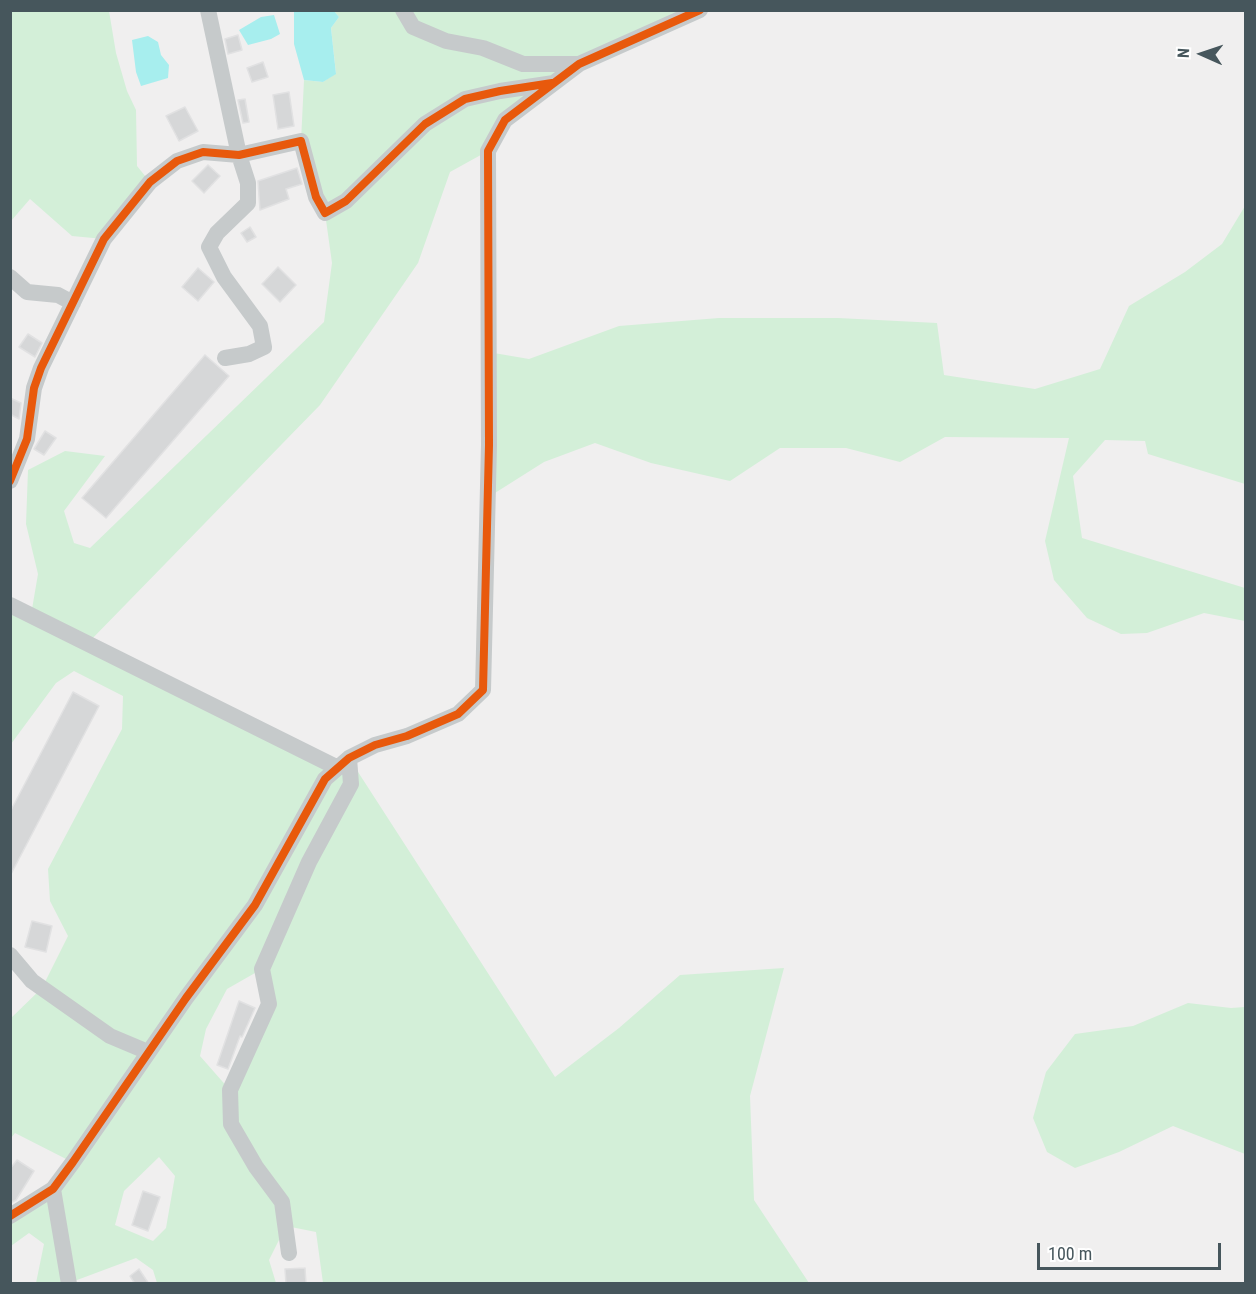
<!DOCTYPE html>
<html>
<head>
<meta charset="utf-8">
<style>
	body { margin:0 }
	#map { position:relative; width:1256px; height:1294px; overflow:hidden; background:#f0efef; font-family:"Roboto Condensed",sans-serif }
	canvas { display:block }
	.frame { position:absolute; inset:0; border:12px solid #46565c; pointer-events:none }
	.north { position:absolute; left:1172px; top:24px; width:60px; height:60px; -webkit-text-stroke:4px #fff; paint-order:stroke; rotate:273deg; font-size:16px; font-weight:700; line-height:24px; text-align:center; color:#46565c }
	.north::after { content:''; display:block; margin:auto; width:21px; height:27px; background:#46565c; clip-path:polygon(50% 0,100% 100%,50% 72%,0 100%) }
	.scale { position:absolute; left:1037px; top:1243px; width:184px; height:27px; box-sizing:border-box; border:3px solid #46565c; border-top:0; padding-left:8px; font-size:18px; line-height:21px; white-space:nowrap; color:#46565c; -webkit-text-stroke:4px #fff; paint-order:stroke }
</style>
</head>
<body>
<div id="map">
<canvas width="1256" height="1294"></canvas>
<div class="frame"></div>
<div class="north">N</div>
<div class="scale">100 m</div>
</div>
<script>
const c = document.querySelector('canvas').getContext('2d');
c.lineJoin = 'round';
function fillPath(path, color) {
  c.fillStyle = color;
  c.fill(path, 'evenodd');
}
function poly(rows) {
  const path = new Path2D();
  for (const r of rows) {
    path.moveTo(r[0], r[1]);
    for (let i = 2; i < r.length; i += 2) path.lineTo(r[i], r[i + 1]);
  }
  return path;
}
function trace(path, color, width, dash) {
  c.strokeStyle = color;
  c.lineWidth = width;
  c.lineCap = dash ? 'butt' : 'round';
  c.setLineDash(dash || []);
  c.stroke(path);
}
fillPath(poly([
	[11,11,109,11,116,53,127,91,136,110,137,166,150,182,104,239,72,236,30,199,11,221],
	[334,11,700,11,579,64,505,120,488,151,450,172,418,263,320,405,88,643,338,767,349,758,555,1077,619,1028,680,975,784,968,750,1096,754,1200,809,1283,323,1283,316,1232,286,1226,269,1260,276,1283,157,1283,153,1270,136,1258,69,1283,36,1283,44,1244,29,1233,11,1246,11,1216,72,1162,15,1133,11,1138,11,1018,42,988,68,936,50,901,48,869,122,729,123,696,74,671,56,683,11,744,11,605,31,615,38,574,26,524,28,470,65,451,105,456,64,511,74,543,90,548,324,322,332,263,325,213,301,141,304,80,323,82,336,73,331,28,339,17],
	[262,969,269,1004,229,1089,200,1056,206,1029,227,989],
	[159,1157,175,1176,166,1228,153,1241,115,1225,124,1191],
	[1245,206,1245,484,1148,454,1145,441,1105,440,1073,476,1082,538,1245,588,1245,621,1204,613,1147,633,1121,634,1087,618,1054,580,1045,541,1069,438,945,437,900,462,846,448,780,448,730,481,651,463,595,443,544,462,487,498,488,352,529,359,619,326,719,318,838,318,937,323,944,375,1035,389,1100,369,1129,306,1185,272,1222,244],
	[1188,1003,1231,1008,1245,1007,1245,1154,1173,1126,1119,1152,1075,1168,1047,1152,1033,1118,1046,1072,1075,1034,1133,1026]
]), '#d3efd8');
fillPath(poly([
	[294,11,334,11,339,17,331,28,336,74,323,82,304,80,294,44],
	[274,15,280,34,271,39,248,45,239,30,261,17],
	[148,36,158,42,161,55,169,65,168,78,141,86,136,72,132,40]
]), '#a7eeee');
const building = poly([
	[238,35,242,50,228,54,225,39,238,35],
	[263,62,268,77,252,82,247,68,263,62],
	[289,92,294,126,278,129,273,95,289,92],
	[245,99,249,122,243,123,238,100,245,99],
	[185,107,198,131,179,141,166,116,185,107],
	[208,165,220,176,204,193,192,181,208,165],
	[297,168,302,184,286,189,289,199,260,210,258,181,297,168],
	[250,227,256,237,247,242,241,233,250,227],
	[278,267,296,285,280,302,262,284,278,267],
	[198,268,214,282,198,301,182,287,198,268],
	[28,334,42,343,35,357,19,347,28,334],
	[205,355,229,376,106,518,82,498,205,355],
	[10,398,21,403,19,419,10,414,10,398],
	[45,431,56,438,44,455,34,449,45,431],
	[73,692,99,706,10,876,10,812,73,692],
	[32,921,52,926,46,952,25,947,32,921],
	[239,1001,255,1008,242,1037,240,1036,228,1069,217,1065,239,1001],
	[17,1160,34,1171,16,1200,10,1203,10,1169,17,1160],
	[143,1191,160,1197,148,1231,132,1225,143,1191],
	[305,1268,306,1284,286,1284,285,1269,305,1268],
	[139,1269,149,1284,135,1284,130,1276,139,1269]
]);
fillPath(building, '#d6d7d8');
trace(building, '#e1e1e2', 1.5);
trace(poly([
	[208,10,239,155,248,183,248,203,217,233,209,247,224,277,260,326,264,347,249,354,225,358],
	[403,10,413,27,446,41,483,48,523,64,579,64],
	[10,277,27,292,58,295,73,303],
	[10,481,27,439,34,388,41,368,104,239,150,182,177,161,203,152,239,155,301,141,316,197,325,213,346,201,425,124,465,99,500,91,554,83],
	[10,605,338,768],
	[10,955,32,981,110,1036,148,1052],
	[53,1189,69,1284],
	[10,1216,53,1189,73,1162,186,998,255,905,325,779,349,758,375,745,407,736,458,714,483,690,489,445,488,151,505,120,579,64,700,10],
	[289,1253,282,1202,256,1167,231,1124,230,1090,269,1004,262,969,309,862,351,784,349,758]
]), '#c6cacb', 16);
trace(poly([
	[10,481,27,439,34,388,41,368,104,239,150,182,177,161,203,152,239,155,301,141,316,197,325,213,346,201,425,124,465,99,500,91,552,83],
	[10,1216,53,1189,73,1162,186,998,255,905,325,779,349,758,375,745,407,736,458,714,483,690,489,445,488,151,505,120,579,64,700,10]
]), '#e8590c', 8);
</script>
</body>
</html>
